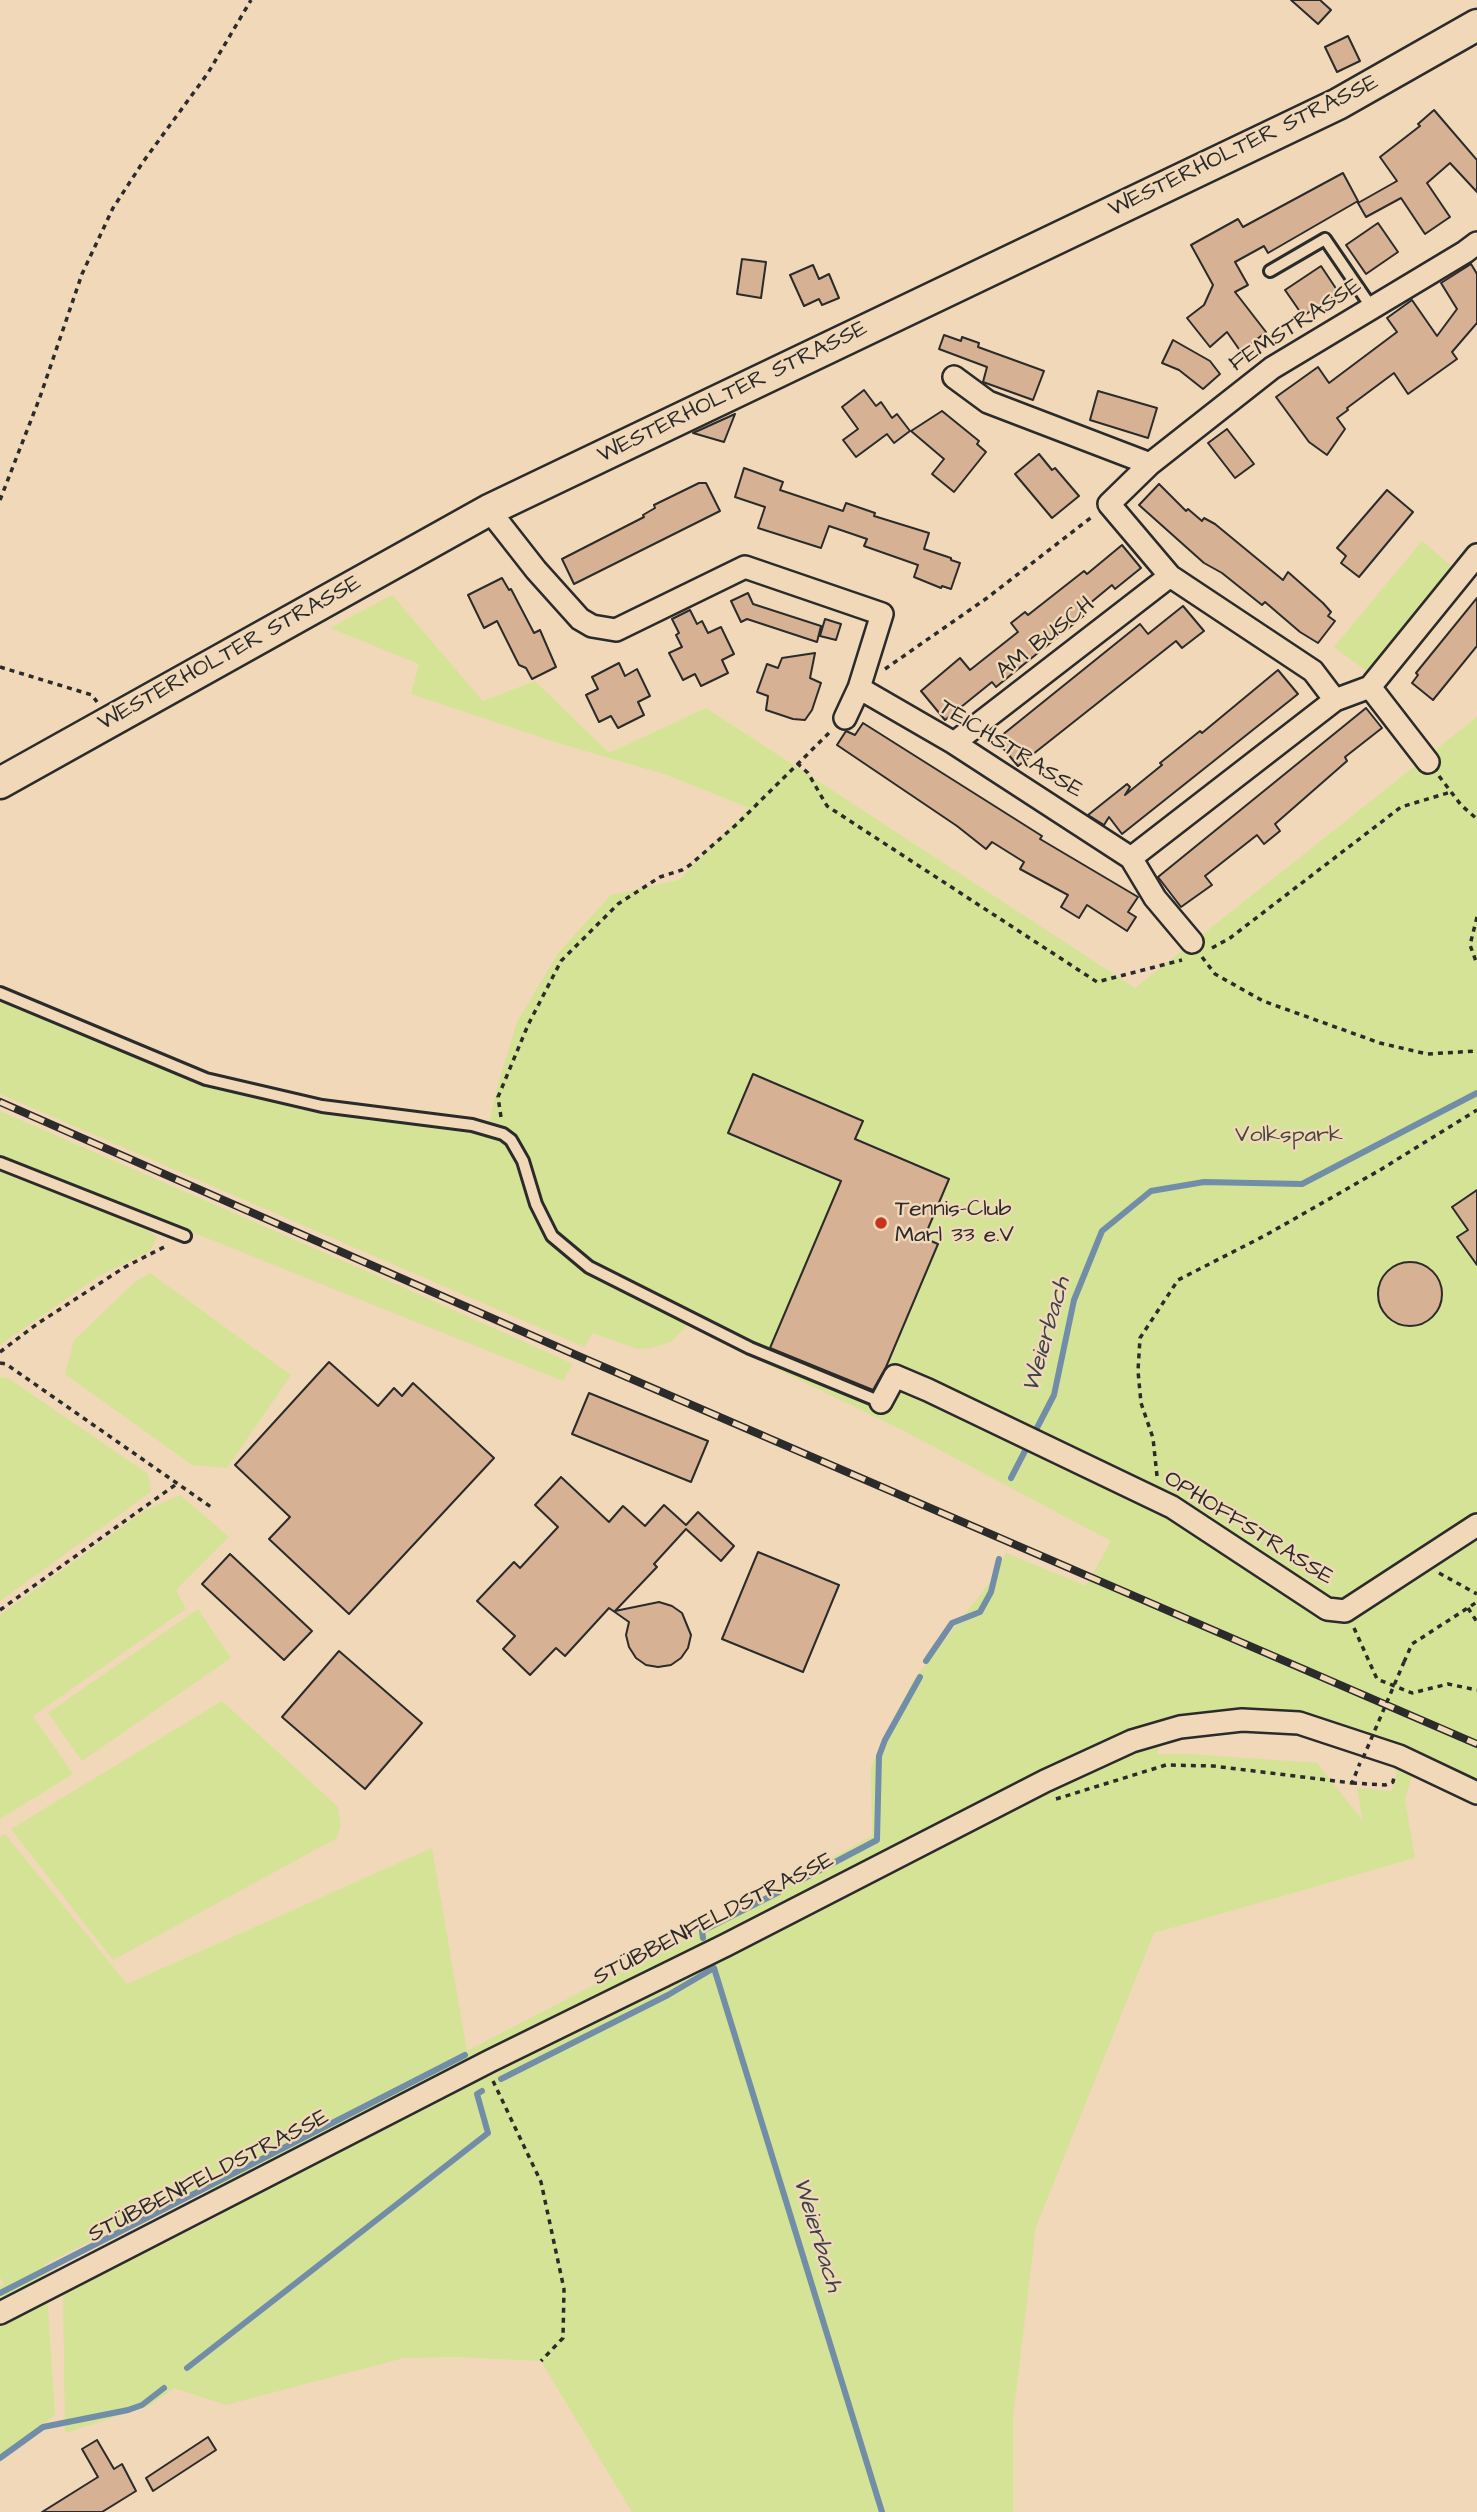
<!DOCTYPE html>
<html>
<head>
<meta charset="utf-8">
<style>
	body { margin:0 }
	canvas { display:block; background:#f0d8b8 }
</style>
</head>
<body>
<canvas width="1477" height="2512"></canvas>
<script>
const c = document.querySelector('canvas').getContext('2d');
c.lineJoin = 'round';
function fillPath(path, color) {
  c.fillStyle = color;
  c.fill(path, 'evenodd');
}
function poly(rows) {
  const path = new Path2D();
  for (const r of rows) {
    if (r.length === 3) {
      path.moveTo(r[0] + r[2], r[1]);
      path.arc(r[0], r[1], r[2], 0, 2 * Math.PI);
      continue;
    }
    path.moveTo(r[0], r[1]);
    for (let i = 2; i < r.length; i += 2) path.lineTo(r[i], r[i + 1]);
  }
  return path;
}
function trace(path, color, width, dash) {
  c.strokeStyle = color;
  c.lineWidth = width;
  c.lineCap = dash ? 'butt' : 'round';
  c.setLineDash(dash || []);
  c.stroke(path);
}
function drawText(font, color, halo, rows, align = 'center') {
  c.font = font + ' "Architects Daughter",sans-serif';
  c.lineWidth = 5;
  c.setLineDash([]);
  c.textBaseline = 'middle';
  c.strokeStyle = halo;
  c.fillStyle = color;
  for (const [text, x, y, turn = 0] of rows) {
    c.save();
    c.translate(x, y);
    c.rotate((+turn || 0) * Math.PI / 180);
    c.textAlign = isNaN(turn) ? turn : align;
    if (halo) c.strokeText(text, 0, 0);
    c.fillText(text, 0, 0);
    c.restore();
  }
}
fillPath(poly([
	[1422,541,1456,570,1372,675,1334,647],
	[392,595,483,701,535,681,609,753,706,708,1135,988,1477,717,1477,1781,1415,1751,1365,1732,1295,1714,1235,1708,1171,1715,1157,1754,1190,1754,1317,1763,1363,1821,1357,1788,1392,1791,1398,1764,1413,1771,1405,1800,1415,1858,1154,1933,1036,2227,1013,2417,1013,2512,632,2512,541,2361,456,2357,404,2358,226,2405,174,2388,149,2406,65,2433,63,2293,222,2215,206,2184,45,2264,55,2415,0,2457,0,2286,4,2284,0,2277,0,1836,5,1834,127,1984,432,1848,467,2051,692,1934,872,1836,871,1767,884,1737,913,1681,994,1577,1006,1553,1086,1586,1111,1541,900,1429,687,1325,671,1342,651,1348,637,1349,593,1333,584,1347,0,1094,0,995,202,1074,318,1114,470,1132,486,1137,498,1084,517,1022,559,952,611,895,679,880,749,808,664,774,558,743,411,694,419,664,330,628],
	[0,1111,380,1277,573,1364,563,1381,0,1155],
	[0,1171,140,1224,157,1237,150,1251,99,1276,0,1345],
	[150,1273,291,1375,227,1468,192,1465,65,1374,74,1340,135,1282],
	[0,1377,8,1378,148,1474,151,1492,0,1601],
	[180,1495,229,1537,176,1590,186,1609,33,1716,73,1774,0,1819,0,1615,144,1511],
	[198,1609,231,1658,82,1761,48,1713],
	[222,1701,338,1807,341,1825,337,1838,113,1960,11,1829]
]), '#d4e396');
trace(poly([
	[1011,1478,1054,1395,1074,1300,1102,1231,1151,1191,1204,1182,1302,1184,1477,1093],
	[926,1661,952,1623,980,1612,991,1592,999,1559],
	[801,1880,877,1840,879,1756,885,1740,920,1677],
	[703,1938,702,1931,779,1892],
	[501,2079,668,1995,714,1968,882,2512],
	[0,2293,465,2055],
	[187,2368,488,2133,477,2094,482,2091],
	[0,2458,43,2427,128,2410,142,2405,164,2388]
]), '#718da8', 6);
const building = poly([
	[1291,0,1320,0,1331,10,1318,24,1291,0],
	[1348,36,1360,61,1337,72,1325,47,1348,36],
	[1434,110,1477,160,1477,192,1450,163,1427,183,1450,217,1425,234,1401,198,1366,217,1358,203,1397,181,1380,157,1420,126,1418,124,1434,110],
	[1343,173,1358,201,1268,253,1264,246,1235,262,1248,285,1235,292,1266,332,1241,352,1227,332,1210,347,1187,318,1204,305,1213,285,1191,245,1238,219,1243,227,1343,173],
	[1378,223,1398,252,1366,274,1346,245,1378,223],
	[742,259,766,262,761,298,737,294,742,259],
	[1471,264,1477,274,1477,323,1452,352,1457,359,1408,394,1394,373,1347,408,1348,410,1337,418,1345,429,1327,455,1309,442,1276,397,1318,367,1329,383,1397,332,1387,318,1412,300,1437,336,1457,309,1441,283,1471,264],
	[813,265,819,279,829,274,839,298,822,305,819,299,804,306,790,275,813,265],
	[1321,266,1339,293,1303,316,1285,290,1321,266],
	[944,335,961,341,962,337,979,343,978,347,1044,371,1033,400,983,382,987,367,939,349,944,335],
	[1173,340,1210,361,1220,374,1203,389,1179,370,1162,363,1173,340],
	[864,390,876,406,881,402,892,418,897,414,910,431,894,443,887,434,856,457,843,440,858,429,842,407,864,390],
	[1098,391,1157,408,1148,438,1090,420,1098,391],
	[942,411,979,441,977,444,986,452,954,492,932,474,944,459,911,431,942,411],
	[735,414,724,442,693,433,735,414],
	[1227,429,1254,464,1235,478,1208,443,1227,429],
	[1039,454,1052,470,1055,468,1079,496,1052,518,1015,474,1039,454],
	[744,468,783,482,780,490,843,511,846,503,875,513,874,516,929,533,924,549,951,558,951,560,960,563,951,589,942,586,941,588,914,577,918,565,864,546,867,539,829,526,821,548,758,528,765,507,735,497,744,468],
	[699,483,706,483,720,511,574,584,562,559,644,517,643,515,655,508,654,505,699,483],
	[1159,484,1186,511,1188,509,1202,521,1204,518,1215,524,1283,580,1288,572,1323,603,1331,612,1328,616,1335,621,1318,643,1300,632,1265,602,1262,605,1222,573,1204,563,1139,505,1159,484],
	[1387,490,1413,512,1359,577,1341,563,1346,556,1337,548,1387,490],
	[1122,545,1141,568,1115,589,1112,585,1083,609,1087,613,996,687,992,682,945,720,921,691,960,658,970,670,1018,632,1011,623,1025,612,1028,615,1084,571,1087,574,1122,545],
	[502,578,509,590,511,589,534,633,540,630,556,667,532,679,526,668,519,665,497,621,484,628,468,595,502,578],
	[748,593,753,604,821,626,817,642,747,619,741,622,731,601,748,593],
	[1477,598,1477,646,1433,700,1412,683,1418,675,1416,673,1477,598],
	[1183,606,1204,631,1182,648,1176,641,1018,766,996,740,1140,624,1148,634,1183,606],
	[690,610,697,624,702,621,708,633,721,627,734,654,722,660,728,673,701,686,695,674,683,680,669,653,682,647,676,635,679,633,672,619,690,610],
	[825,619,841,624,836,640,820,636,825,619],
	[815,653,810,678,821,683,812,710,805,720,793,719,766,710,768,696,757,692,767,664,778,668,782,658,815,653],
	[619,663,625,676,637,669,650,696,638,702,644,715,618,728,611,716,599,722,586,695,598,689,592,677,619,663],
	[1278,670,1298,694,1122,834,1109,817,1104,825,1088,815,1127,784,1130,787,1125,795,1162,765,1160,763,1200,731,1202,733,1278,670],
	[1366,708,1382,728,1345,757,1347,761,1275,824,1280,831,1264,844,1257,835,1205,876,1212,885,1181,907,1158,877,1366,708],
	[863,723,1042,836,1040,839,1138,897,1128,912,1136,917,1127,931,1087,905,1079,918,1061,907,1068,895,1020,869,1024,862,992,842,986,849,957,826,837,745,846,731,855,735,863,723],
	[753,1074,863,1121,855,1139,949,1179,924,1238,938,1244,886,1367,873,1390,770,1348,841,1181,728,1133,753,1074],
	[1477,1190,1477,1265,1457,1237,1468,1230,1452,1207,1477,1190],
	[1410,1294,32],
	[329,1362,378,1406,394,1388,402,1396,413,1383,494,1458,349,1614,269,1539,290,1517,235,1465,329,1362],
	[589,1393,708,1441,691,1482,572,1434,589,1393],
	[561,1477,609,1522,623,1506,645,1526,664,1505,686,1525,698,1512,734,1546,721,1561,686,1529,654,1564,657,1567,615,1611,659,1602,672,1606,682,1613,691,1635,688,1648,681,1658,671,1665,658,1667,646,1665,636,1658,629,1647,626,1635,629,1622,609,1608,565,1656,556,1648,530,1675,503,1649,515,1636,477,1601,514,1562,520,1568,558,1527,535,1505,561,1477],
	[758,1552,839,1585,803,1672,722,1639,758,1552],
	[230,1554,312,1631,284,1660,202,1584,230,1554],
	[339,1651,422,1723,365,1789,282,1717,339,1651],
	[208,2437,216,2450,153,2491,146,2478,208,2437],
	[97,2440,114,2469,122,2464,136,2491,102,2512,42,2512,98,2477,82,2449,97,2440]
]);
fillPath(building, '#d7b193');
trace(building, '#2b2b2b', 2);
const service = poly([
	[1270,271,1325,239,1372,308],
	[0,993,206,1079,322,1106,472,1125,503,1134,511,1140,523,1161,536,1204,552,1236,589,1267,750,1348,881,1402],
	[0,1163,185,1236]
]);
const minor = poly([
	[954,377,988,402,1150,464],
	[489,510,536,570,580,619,592,626,616,630,745,567,882,614,859,688,845,718],
	[1170,576,1109,504,1150,464,1272,368,1465,252,1477,243],
	[1370,687,1428,762],
	[859,688,954,743,1131,858,1335,700,1370,687,1477,555],
	[954,743,1170,576,1313,671,1335,700],
	[1131,858,1155,898,1192,942],
	[881,1402,895,1376,928,1390,1172,1507,1327,1609,1345,1611,1477,1525],
	[0,2313,490,2061,726,1945,1045,1781,1132,1741,1180,1727,1242,1720,1299,1723,1399,1756,1477,1793]
]);
const secondary = poly([
	[0,783,489,510,1338,104,1477,25]
]);
trace(service, '#2b2b2b', 16);
trace(minor, '#2b2b2b', 26);
trace(secondary, '#2b2b2b', 35);
trace(poly([
	[0,500,40,397,82,274,113,208,143,162,208,73,251,0],
	[0,667,92,695,97,702],
	[885,669,987,598,1093,516],
	[797,763,808,773,827,806,1097,982,1182,960],
	[1439,776,1461,805,1477,819],
	[1477,917,1470,945,1477,964],
	[1212,948,1230,938,1401,807,1451,792],
	[1202,957,1215,974,1263,1001,1380,1043,1427,1054,1477,1051],
	[501,1117,498,1097,528,1025,561,961,618,904,660,877,682,870,690,865,737,824,831,731],
	[0,1352,37,1324,125,1267,168,1245],
	[0,1363,6,1364,211,1507],
	[1157,1476,1153,1438,1141,1403,1138,1371,1140,1338,1178,1280,1266,1235,1380,1170,1477,1110],
	[1439,1573,1477,1594],
	[1468,1608,1477,1622],
	[0,1610,178,1483],
	[1354,1628,1377,1679,1412,1693,1448,1684,1477,1690],
	[1404,1662,1412,1644,1477,1602],
	[1352,1783,1385,1785,1393,1782,1394,1777],
	[1056,1799,1166,1765,1213,1766,1352,1783,1360,1763],
	[493,2081,541,2182,564,2289,563,2338,541,2361]
]), '#2b2b2b', 3.5, [5, 5]);
trace(service, '#f0d8b8', 10);
trace(minor, '#f0d8b8', 21);
trace(secondary, '#f0d8b8', 30);
const rail = poly([
	[0,1102,576,1355,1477,1744]
]);
trace(rail, '#2b2b2b', 8);
trace(rail, '#f0d8b8', 5, [16]);
trace(poly([
	[1363,1758,1404,1662]
]), '#2b2b2b', 3.5, [5, 5]);
for (const [x, y, r, color] of [
	[881,1223,7,"#c8321e"]
]) {
  const dot = new Path2D();
  dot.arc(x, y, r, 0, 2 * Math.PI);
  c.fillStyle = color;
  c.fill(dot);
  trace(dot, '#f0d8b8', 2.5);
}
drawText('23px', '#2b2b2b', '#f0d8b8', [
	["WESTERHOLTER STRASSE",1244,147,-26],
	["FEMSTRASSE",1296,326,-33],
	["WESTERHOLTER STRASSE",733,393,-26],
	["AM BUSCH",1046,639,-38],
	["WESTERHOLTER STRASSE",230,654,-29],
	["TEICHSTRASSE",1010,750,32],
	["OPHOFFSTRASSE",1248,1529,32],
	["STÜBBENFELDSTRASSE",714,1920,-27],
	["STÜBBENFELDSTRASSE",209,2177,-27]
]);
drawText('23px', '#44473b', '#f0d8b8', [
	["Volkspark",1289,1136]
]);
drawText('23px', '#2b2b2b', '#f0d8b8', [
	["Tennis-Club",895,1210],
	["Marl 33 e.V",895,1236]
], 'left');
drawText('italic 24px', '#3c444a', '#f0d8b8', [
	["Weierbach",1048,1335,-74],
	["Weierbach",816,2235,73]
]);
</script>
</body>
</html>
